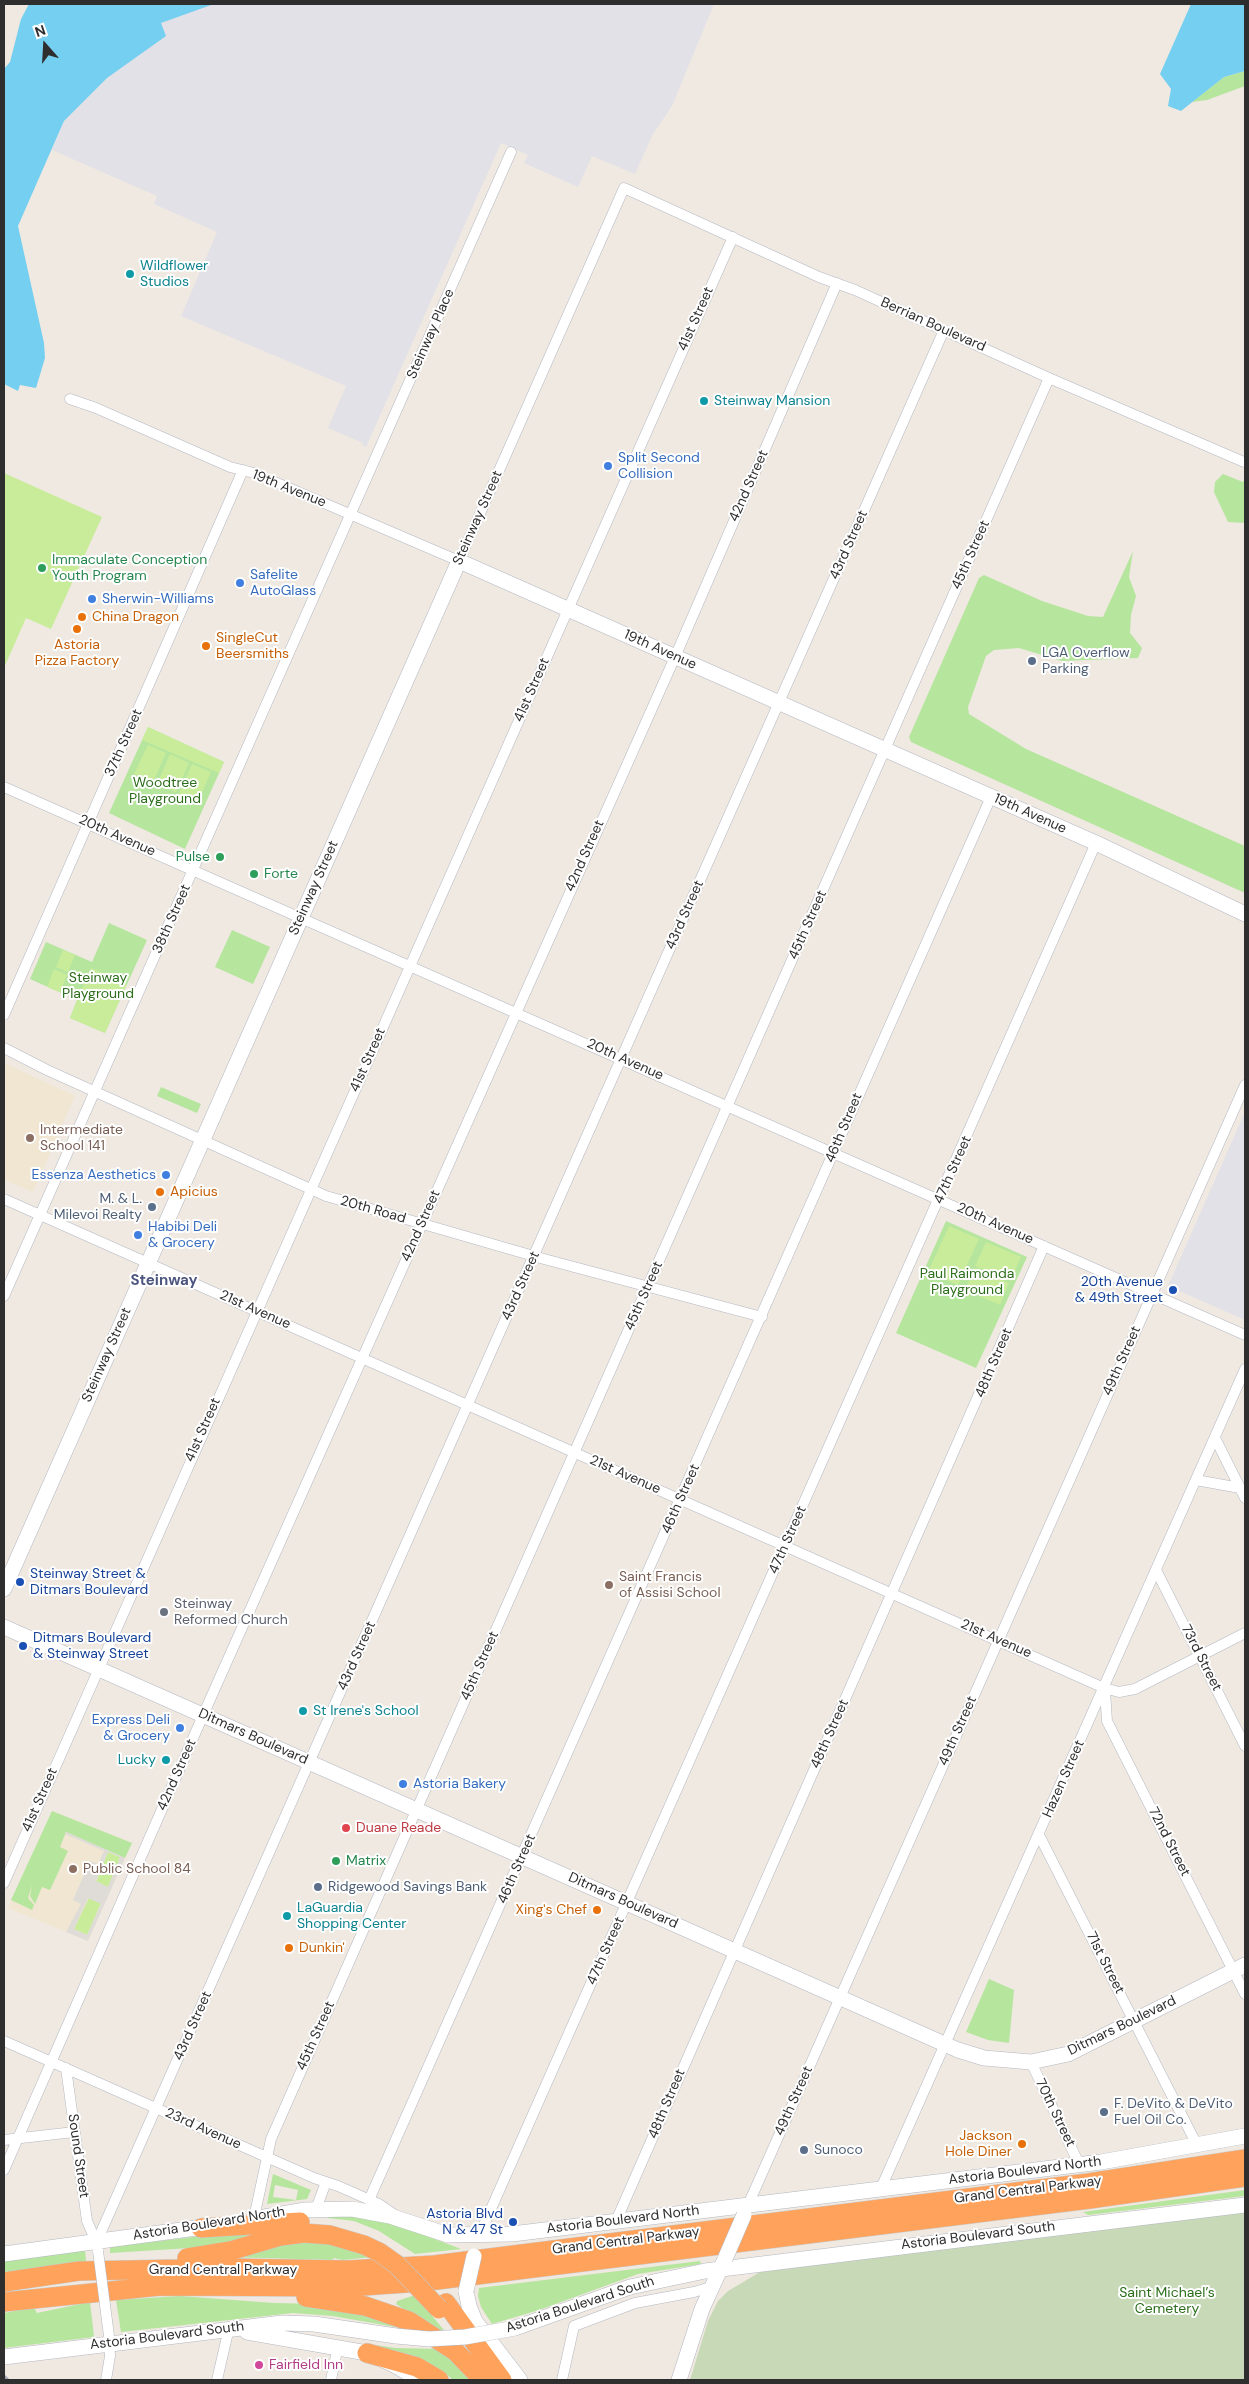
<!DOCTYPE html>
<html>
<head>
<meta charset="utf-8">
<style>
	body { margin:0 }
	#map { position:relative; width:1249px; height:2384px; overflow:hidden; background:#efe9e1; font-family:"DM Sans",sans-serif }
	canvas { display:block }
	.frame { position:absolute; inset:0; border:5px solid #2e2e2e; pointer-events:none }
	.north { position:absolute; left:20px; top:20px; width:50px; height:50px; -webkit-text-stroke:4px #fff; paint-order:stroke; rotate:341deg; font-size:14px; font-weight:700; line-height:20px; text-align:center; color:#2e2e2e }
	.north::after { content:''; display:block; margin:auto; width:18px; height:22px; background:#2e2e2e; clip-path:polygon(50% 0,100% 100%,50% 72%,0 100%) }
</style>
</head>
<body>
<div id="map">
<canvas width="1249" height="2384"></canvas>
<div class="frame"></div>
<div class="north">N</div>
</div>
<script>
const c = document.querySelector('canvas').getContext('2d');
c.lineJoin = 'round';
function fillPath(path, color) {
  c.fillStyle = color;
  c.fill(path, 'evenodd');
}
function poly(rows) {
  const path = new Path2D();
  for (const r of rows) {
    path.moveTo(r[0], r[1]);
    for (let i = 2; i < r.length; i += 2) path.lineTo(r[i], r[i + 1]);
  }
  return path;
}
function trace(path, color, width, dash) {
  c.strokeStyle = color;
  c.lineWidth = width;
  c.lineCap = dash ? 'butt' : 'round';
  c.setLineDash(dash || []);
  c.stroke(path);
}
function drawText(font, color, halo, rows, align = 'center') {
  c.font = font + ' "DM Sans",sans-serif';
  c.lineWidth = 4;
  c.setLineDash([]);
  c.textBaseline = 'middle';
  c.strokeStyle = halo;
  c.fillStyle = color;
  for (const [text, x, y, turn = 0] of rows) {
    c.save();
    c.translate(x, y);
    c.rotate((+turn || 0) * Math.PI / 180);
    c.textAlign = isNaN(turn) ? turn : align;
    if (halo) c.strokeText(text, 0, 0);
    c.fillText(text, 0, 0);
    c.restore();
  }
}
fillPath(poly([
	[214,4,714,4,672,106,653,134,635,174,592,156,578,187,524,163,528,155,501,143,366,447,362,445,363,443,328,428,346,386,181,316,217,232,154,204,157,196,52,150,64,121,160,23],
	[1245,1112,1245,1320,1168,1286]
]), '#e3e1e8');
fillPath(poly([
	[4,1063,75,1096,33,1192,4,1180],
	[52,1811,132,1843,88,1941,8,1908]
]), '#f0e6d1');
fillPath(poly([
	[1245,71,1245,86,1207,100,1192,102,1224,77],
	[1223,474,1243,482,1245,478,1245,523,1228,522,1214,492,1215,482],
	[1133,551,1129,577,1136,596,1131,615,1130,633,1142,648,1138,658,1062,661,1019,648,994,650,986,656,968,707,969,714,1026,749,1245,846,1245,893,911,742,909,737,979,578,984,575,1042,601,1088,616,1103,617],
	[148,727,224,762,185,849,109,813],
	[109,923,147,940,105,1033,70,1018,77,1000,30,979,46,942,92,962],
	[232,930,270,947,253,984,215,967],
	[161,1087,201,1104,197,1113,157,1096],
	[946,1221,1027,1257,976,1368,896,1333],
	[52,1811,132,1843,125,1858,66,1832,60,1847,68,1851,50,1890,42,1887,35,1904,30,1896,32,1885,28,1898,34,1905,32,1910,11,1900],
	[989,1979,1014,1990,1009,2043,988,2040,966,2032],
	[273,2174,311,2190,307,2199,267,2204],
	[275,2185,298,2190,296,2200,273,2197],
	[1245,2190,1245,2196,1088,2215,1083,2212],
	[329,2215,357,2216,390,2222,461,2249,415,2254,379,2231,354,2221,328,2218],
	[283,2226,272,2231,207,2247,110,2253,110,2247],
	[287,2242,331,2243,372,2257,343,2260,334,2258,332,2260,230,2257],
	[85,2250,86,2261,4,2272,4,2260],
	[700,2261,701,2264,638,2274,539,2310,492,2324,481,2307,478,2296,479,2288],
	[415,2295,448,2335,453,2342,396,2304,397,2301],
	[180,2296,274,2303,322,2304,373,2312,412,2330,333,2316,293,2313,121,2332,116,2300],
	[90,2302,94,2337,4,2348,4,2313,34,2307,37,2313],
	[375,2345,396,2348,441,2349,471,2380,453,2380,445,2373,411,2357]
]), '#b6e59e');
fillPath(poly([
	[1245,2212,1245,2380,690,2380,708,2321,718,2301,728,2291,760,2272]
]), '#c8d9b8');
fillPath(poly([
	[4,473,102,517,51,629,26,618,4,668],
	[148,727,224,762,219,773,142,740],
	[148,745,166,753,153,782,134,774],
	[170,754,189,763,176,792,157,784],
	[192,764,211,772,198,802,179,794],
	[63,950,75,955,68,972,56,967],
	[91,968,127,984,105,1033,70,1018],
	[54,969,67,975,60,992,47,987],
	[949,1226,979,1239,958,1285,928,1272],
	[986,1242,1021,1257,1011,1281,975,1266],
	[975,1268,1009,1283,1000,1305,965,1290],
	[108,1852,121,1857,108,1887,96,1882],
	[89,1898,101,1903,87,1935,74,1929]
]), '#c9ec9a');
fillPath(poly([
	[66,1832,125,1858,88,1941,66,1932,81,1904,73,1900,90,1861,98,1864,104,1851,65,1834],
	[108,1852,120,1857,108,1887,96,1881],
	[88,1898,101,1904,87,1935,74,1929]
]), '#dfdcd8');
fillPath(poly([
	[29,4,214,4,161,23,166,36,107,78,64,121,18,226,44,343,45,358,36,388,20,385,18,391,4,384,4,69,10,62,21,19],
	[1191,4,1245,4,1245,71,1224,77,1181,111,1168,106,1171,89,1160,74]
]), '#75cff0');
const street = poly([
	[70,399,96,408,230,467,254,473,459,561,624,188,819,277,855,290,1049,378,1244,462],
	[4,787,1245,1335],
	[4,1015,243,470],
	[4,1048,47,1070,326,1196,544,1259,762,1317],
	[4,1199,1104,1688,1119,1692,1135,1689,1245,1633],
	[4,1296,511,152],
	[1215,1438,1245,1498],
	[1196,1480,1240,1488],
	[1156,1570,1245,1746],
	[1105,1691,1107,1721,1245,1994],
	[1039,1835,1197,2145],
	[4,1883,733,237],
	[4,2041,314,2178,338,2186,379,2204,395,2215],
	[1031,2062,1079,2164],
	[66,2068,87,2221,98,2246],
	[4,2140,74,2132],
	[4,2170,208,1704,675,657,837,283],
	[881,2188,1245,1369],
	[369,2200,991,797],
	[748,2205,1245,1085],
	[316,2209,326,2182],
	[254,2218,271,2139,1049,378],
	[616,2221,1044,1246],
	[479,2236,1096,843],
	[97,2241,944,330],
	[106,2380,110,2356,109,2339],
	[217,2380,229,2328],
	[331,2380,338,2346],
	[562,2380,574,2326,635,2303,694,2292,711,2287]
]);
const secondary = poly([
	[4,1589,459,561,1096,843,1245,914],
	[4,1627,958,2050,984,2058,1031,2062,1068,2054,1245,1965],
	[253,2219,305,2210,352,2209,390,2216,448,2235,512,2234,1101,2162,1245,2136],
	[4,2254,211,2226],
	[466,2291,469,2306,475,2321,520,2380],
	[515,2328,630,2287,705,2271,1245,2205],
	[247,2332,367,2353,394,2365,420,2380],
	[4,2357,282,2323,314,2324,396,2336],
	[679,2380,702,2309,723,2263]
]);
const highway = poly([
	[201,2228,300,2222],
	[187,2258,230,2251,281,2236,304,2233,330,2235,364,2245],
	[4,2282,79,2271,229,2268,348,2270,434,2265,1088,2183,1245,2159],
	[306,2297,365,2306,409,2321,455,2351,483,2380],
	[4,2302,160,2286,349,2287,421,2282,1090,2199,1245,2177],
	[446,2303,502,2380],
	[367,2353,417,2367,439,2380]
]);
trace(street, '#b4b7c1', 11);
trace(secondary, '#b4b7c1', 16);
trace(highway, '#c9c9c9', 20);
trace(street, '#fff', 10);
trace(secondary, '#fff', 15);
trace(highway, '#ffa35c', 19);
trace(poly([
	[4,2376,8,2380]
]), '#a3a6b8', 3);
const streetBridge = poly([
	[98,2251,109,2336]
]);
const secondaryBridge = poly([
	[725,2259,744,2215],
	[466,2291,474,2256],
	[396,2336,429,2339,465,2337,515,2328]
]);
const highwayBridge = poly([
	[364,2245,379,2252,396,2264,439,2309]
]);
trace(streetBridge, '#b4b7c1', 11, []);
trace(secondaryBridge, '#b4b7c1', 16, []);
trace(highwayBridge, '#c9c9c9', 20, []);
trace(streetBridge, '#fff', 10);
trace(secondaryBridge, '#fff', 15);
trace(highwayBridge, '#ffa35c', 19);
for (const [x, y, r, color] of [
	[130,274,5,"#0f9aa8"],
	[704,401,5,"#0f9aa8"],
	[608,466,5,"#3f7fe0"],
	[42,568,5,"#2e9e5b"],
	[240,583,5,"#3f7fe0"],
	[92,599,5,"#3f7fe0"],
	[82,617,5,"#e8710a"],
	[77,629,5,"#e8710a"],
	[206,646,5,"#e8710a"],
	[1032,661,5,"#5c6f8a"],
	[220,857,5,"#2e9e5b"],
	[254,874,5,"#2e9e5b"],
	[30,1138,5,"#8d6e63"],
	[166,1175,5,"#3f7fe0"],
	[160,1192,5,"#e8710a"],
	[152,1207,5,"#5c6f8a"],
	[138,1235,5,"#3f7fe0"],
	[1173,1290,5,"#1a4fb4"],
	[20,1582,5,"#1a4fb4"],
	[609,1585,5,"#8d6e63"],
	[164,1612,5,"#6b7280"],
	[23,1646,5,"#1a4fb4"],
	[303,1711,5,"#0f9aa8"],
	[180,1728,5,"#3f7fe0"],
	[166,1760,5,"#0f9aa8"],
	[403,1784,5,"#3f7fe0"],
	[346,1828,5,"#e0444e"],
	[336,1861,5,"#2e9e5b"],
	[73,1869,5,"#8d6e63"],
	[318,1887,5,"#5c6f8a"],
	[597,1910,5,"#e8710a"],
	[287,1916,5,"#0f9aa8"],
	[289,1948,5,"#e8710a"],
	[1104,2112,5,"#5c6f8a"],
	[1022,2144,5,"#e8710a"],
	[804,2150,5,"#5c6f8a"],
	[513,2222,5,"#1a4fb4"],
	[259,2365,5,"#d1479c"]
]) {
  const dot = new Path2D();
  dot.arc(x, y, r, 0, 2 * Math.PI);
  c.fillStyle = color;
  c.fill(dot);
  trace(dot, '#fff', 2);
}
drawText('14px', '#0d838f', '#fff', [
	["Wildflower",140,266],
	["Studios",140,282],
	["Steinway Mansion",714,401],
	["St Irene's School",313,1711],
	["Lucky",156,1760,"right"],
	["LaGuardia",297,1908],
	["Shopping Center",297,1924]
], 'left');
drawText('14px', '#2e2e2e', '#fff', [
	["41st Street",696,319,-66],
	["Berrian Boulevard",933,325,24],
	["Steinway Place",431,334,-66],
	["42nd Street",749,486,-66],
	["19th Avenue",289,489,22],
	["Steinway Street",478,518,-66],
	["43rd Street",849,545,-66],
	["45th Street",971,555,-66],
	["19th Avenue",660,650,24],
	["41st Street",532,690,-66],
	["37th Street",124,743,-66],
	["19th Avenue",1030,814,24],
	["20th Avenue",117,836,24],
	["42nd Street",585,856,-66],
	["Steinway Street",314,888,-66],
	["43rd Street",685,915,-66],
	["38th Street",172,919,-66],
	["45th Street",808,925,-66],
	["41st Street",368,1060,-66],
	["20th Avenue",625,1060,24],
	["46th Street",844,1128,-67],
	["47th Street",953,1170,-66],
	["20th Road",373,1210,16],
	["20th Avenue",995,1224,24],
	["42nd Street",421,1226,-66],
	["43rd Street",521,1286,-66],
	["45th Street",644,1296,-66],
	["21st Avenue",255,1310,24],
	["Steinway Street",107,1355,-66],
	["49th Street",1122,1361,-66],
	["48th Street",994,1363,-67],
	["41st Street",203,1430,-66],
	["21st Avenue",625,1475,24],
	["46th Street",681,1499,-66],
	["47th Street",788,1540,-66],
	["21st Avenue",996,1639,24],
	["43rd Street",357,1656,-66],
	["73rd Street",1201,1658,63],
	["45th Street",480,1666,-66],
	["49th Street",958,1731,-66],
	["48th Street",830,1734,-66],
	["Ditmars Boulevard",253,1737,24],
	["42nd Street",177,1775,-66],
	["Hazen Street",1064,1779,-66],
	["41st Street",40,1800,-66],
	["72nd Street",1169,1842,63],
	["46th Street",517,1869,-66],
	["Ditmars Boulevard",623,1901,24],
	["47th Street",606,1951,-66],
	["71st Street",1105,1963,63],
	["43rd Street",193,2026,-66],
	["Ditmars Boulevard",1122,2026,-26],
	["45th Street",316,2036,-66],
	["49th Street",794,2101,-66],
	["48th Street",667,2104,-67],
	["70th Street",1055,2113,64],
	["23rd Avenue",203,2129,24],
	["Sound Street",78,2156,82],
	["Astoria Boulevard North",1025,2171,-7],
	["Grand Central Parkway",1028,2190,-7],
	["Astoria Boulevard North",623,2220,-7],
	["Astoria Boulevard North",209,2224,-9],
	["Astoria Boulevard South",978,2236,-7],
	["Grand Central Parkway",626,2241,-7],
	["Grand Central Parkway",223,2270],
	["Astoria Boulevard South",580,2305,-18],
	["Astoria Boulevard South",167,2336,-7]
]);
drawText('14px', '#366cbe', '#fff', [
	["Split Second",618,458],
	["Collision",618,474],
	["Safelite",250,575],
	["AutoGlass",250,591],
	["Sherwin-Williams",102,599],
	["Essenza Aesthetics",156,1175,"right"],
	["Habibi Deli",148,1227],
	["& Grocery",148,1243],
	["Express Deli",170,1720,"right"],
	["& Grocery",170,1736,"right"],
	["Astoria Bakery",413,1784]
], 'left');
drawText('14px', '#27864d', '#fff', [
	["Immaculate Conception",52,560],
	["Youth Program",52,576],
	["Pulse",210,857,"right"],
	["Forte",264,874],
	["Matrix",346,1861]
], 'left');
drawText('14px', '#c56008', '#fff', [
	["China Dragon",92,617],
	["SingleCut",216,638],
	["Beersmiths",216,654],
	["Astoria",77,645,"center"],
	["Pizza Factory",77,661,"center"],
	["Apicius",170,1192],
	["Xing's Chef",587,1910,"right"],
	["Dunkin'",299,1948],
	["Jackson",1012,2136,"right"],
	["Hole Diner",1012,2152,"right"]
], 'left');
drawText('14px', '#4e5e75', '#fff', [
	["LGA Overflow",1042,653],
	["Parking",1042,669],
	["M. & L.",142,1199,"right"],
	["Milevoi Realty",142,1215,"right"],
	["Ridgewood Savings Bank",328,1887],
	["F. DeVito & DeVito",1114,2104],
	["Fuel Oil Co.",1114,2120],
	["Sunoco",814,2150]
], 'left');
drawText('14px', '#2c6e1b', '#fff', [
	["Woodtree",165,783],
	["Playground",165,799],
	["Steinway",98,978],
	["Playground",98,994],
	["Paul Raimonda",967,1274],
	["Playground",967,1290],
	["Saint Michael’s",1167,2293],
	["Cemetery",1167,2309]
]);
drawText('14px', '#785e54', '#fff', [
	["Intermediate",40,1130],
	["School 141",40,1146],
	["Saint Francis",619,1577],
	["of Assisi School",619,1593],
	["Public School 84",83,1869]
], 'left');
drawText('14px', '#164399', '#fff', [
	["20th Avenue",1163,1282],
	["& 49th Street",1163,1298],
	["Steinway Street &",30,1574,"left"],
	["Ditmars Boulevard",30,1590,"left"],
	["Ditmars Boulevard",33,1638,"left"],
	["& Steinway Street",33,1654,"left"],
	["Astoria Blvd",503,2214],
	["N & 47 St",503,2230]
], 'right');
drawText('14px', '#5b616d', '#fff', [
	["Steinway",174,1604],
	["Reformed Church",174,1620]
], 'left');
drawText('14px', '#be3a42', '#fff', [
	["Duane Reade",356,1828]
], 'left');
drawText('14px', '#b23c85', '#fff', [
	["Fairfield Inn",269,2365]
], 'left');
drawText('bold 15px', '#4d5680', '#fff', [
	["Steinway",164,1281]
]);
</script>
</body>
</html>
